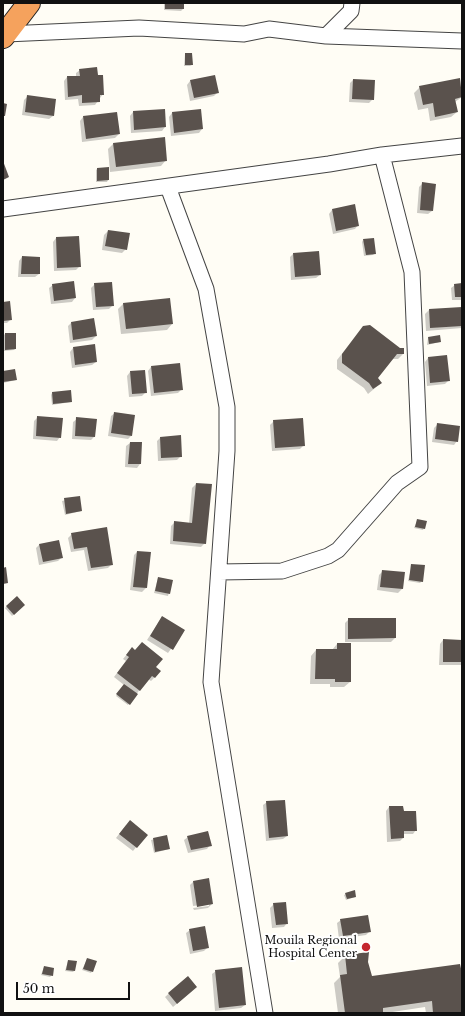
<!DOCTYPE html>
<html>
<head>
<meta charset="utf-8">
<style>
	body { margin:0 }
	#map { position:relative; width:465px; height:1016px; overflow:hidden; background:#fffdf5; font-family:"Libre Baskerville",serif }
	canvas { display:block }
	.frame { position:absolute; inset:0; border:4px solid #111; pointer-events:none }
	.scale { position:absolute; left:16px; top:982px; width:114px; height:18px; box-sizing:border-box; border:2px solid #111; border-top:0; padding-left:5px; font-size:12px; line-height:14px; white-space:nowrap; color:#111; -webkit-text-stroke:3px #fff; paint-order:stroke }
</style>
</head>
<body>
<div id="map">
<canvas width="465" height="1016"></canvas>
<div class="frame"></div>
<div class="scale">50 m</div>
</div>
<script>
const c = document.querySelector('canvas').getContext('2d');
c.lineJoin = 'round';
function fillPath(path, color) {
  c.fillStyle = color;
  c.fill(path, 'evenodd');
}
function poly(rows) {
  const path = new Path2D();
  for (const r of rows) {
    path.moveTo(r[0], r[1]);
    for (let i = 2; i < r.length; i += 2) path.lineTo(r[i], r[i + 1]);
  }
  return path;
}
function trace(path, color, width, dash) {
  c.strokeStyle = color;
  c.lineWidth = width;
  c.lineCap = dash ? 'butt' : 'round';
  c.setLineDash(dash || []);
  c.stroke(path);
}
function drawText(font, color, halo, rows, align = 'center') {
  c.font = font + ' "Libre Baskerville",serif';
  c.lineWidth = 4;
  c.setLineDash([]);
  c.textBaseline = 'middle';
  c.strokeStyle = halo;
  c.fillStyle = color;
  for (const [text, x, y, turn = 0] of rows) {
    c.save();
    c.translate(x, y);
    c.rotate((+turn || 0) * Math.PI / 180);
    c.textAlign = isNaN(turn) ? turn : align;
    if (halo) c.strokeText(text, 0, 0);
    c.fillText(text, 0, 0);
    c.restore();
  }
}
fillPath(poly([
	[164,3,183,3,183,9,181,11,164,10],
	[185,54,192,65,190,66,184,66],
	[80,70,97,76,103,94,95,105,79,106,78,99,65,100,64,81,67,77,76,77,76,73],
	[459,79,462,97,455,102,457,112,451,117,430,121,428,108,418,110,414,93,420,87],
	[353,80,373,99,369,103,349,102,350,83],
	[190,81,218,92,214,96,190,101,187,85],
	[28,96,55,100,53,116,49,119,22,115,24,100],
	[200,110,202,129,199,133,171,136,169,117,172,113],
	[133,112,165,127,162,131,131,133,130,116],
	[83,117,119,134,115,138,82,142,80,121],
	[113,144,166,160,161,166,110,172,108,149],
	[97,169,108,180,107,182,96,182,96,170],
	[423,183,432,211,428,214,417,213,419,187],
	[332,210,358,225,355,229,333,234,329,214],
	[108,231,126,249,122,253,102,250,104,235],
	[56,238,80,266,76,270,54,271,53,242],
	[363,240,375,253,373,255,364,256,362,242],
	[293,254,320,275,316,278,291,280,290,257],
	[22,257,39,274,35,277,18,277,19,261],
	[95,284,113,305,109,309,93,310,91,288],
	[462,284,462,300,452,300,451,288,455,285],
	[53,285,75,298,72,302,51,304,49,288],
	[3,303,11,319,7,323,3,323],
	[124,303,172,324,167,330,121,334,118,309],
	[462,308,462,328,426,331,425,314,429,310],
	[71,323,96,336,92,340,70,343,68,326],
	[363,327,403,354,398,359,392,359,377,378,381,383,368,394,364,388,337,369,337,360],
	[5,334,15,334,15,349,14,350,4,351,3,336],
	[428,338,440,342,427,345],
	[73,348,96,362,92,365,72,368,70,352],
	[428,358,449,380,445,384,427,386,425,362],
	[151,367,182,389,178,393,151,396,148,371],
	[3,372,16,380,3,383],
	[130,372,146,392,142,396,129,397,127,376],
	[52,393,71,402,52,405,51,395],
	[115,413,131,436,128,439,108,436,111,416],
	[38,417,60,437,57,441,33,439,34,421],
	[77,419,94,437,91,440,72,439,73,422],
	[274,421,304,445,300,449,272,451,270,425],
	[438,424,457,441,454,445,432,442,434,428],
	[160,438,181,456,177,460,158,461,157,441],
	[130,443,140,464,137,468,125,467,126,446],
	[196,484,205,543,201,547,170,544,171,526,175,522,189,524,192,488],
	[79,497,81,511,65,515,62,501],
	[417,521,424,528,423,530,414,528],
	[72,534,112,564,108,568,88,571,84,550,71,552,68,538],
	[40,544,61,558,58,561,39,565,36,548],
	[137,552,150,553,146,588,142,592,130,590,134,555],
	[412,565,422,581,420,583,408,581],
	[383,571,404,573,402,589,398,593,377,590,379,575],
	[158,578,172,581,168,596,154,593],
	[17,598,24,605,12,616,5,608],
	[162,617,184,631,168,653,147,640],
	[349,619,395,619,395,638,391,642,345,642,345,623],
	[443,640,462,641,462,665,439,665,440,644],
	[337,644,350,682,344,687,330,687,330,684,310,684,311,656,316,650,332,650],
	[132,648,155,667,154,678,151,681,148,679,128,705,116,696,124,685,114,677,126,661,123,659],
	[267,802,287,836,283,839,266,841,263,805],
	[389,807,403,813,416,830,413,834,403,834,403,838,400,841,387,842,386,811],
	[126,825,146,835,133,851,116,838],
	[167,836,169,849,154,853,151,840],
	[188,837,210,845,207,849,188,853,184,840],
	[194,881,212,904,208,908,194,910,193,908,209,906,209,904,193,906,190,885],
	[346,894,355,897,346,900,344,895],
	[274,904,287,923,284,927,272,928,270,908],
	[341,920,370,931,366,935,339,939,337,923],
	[190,930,208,947,204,951,190,954,186,933],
	[345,956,367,962,371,977,462,974,462,1013,426,1013,425,1007,386,1013,338,1013,334,983,340,977,338,963],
	[87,959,92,971,91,973,82,970],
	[68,961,74,971,73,972,65,971],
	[44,967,52,975,50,977,41,975],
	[216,971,245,1005,241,1008,215,1011,212,974],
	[187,977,192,991,173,1007,165,997]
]), '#0003');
fillPath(poly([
	[165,3,184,3,184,9,165,9],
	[185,53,192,53,193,65,185,65],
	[97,67,98,75,103,75,104,95,100,95,100,102,82,103,82,95,68,97,67,76,80,76,79,69],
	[215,75,219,93,194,98,190,80],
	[460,78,462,97,455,99,458,112,435,117,433,103,423,105,419,86],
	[353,79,375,80,374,100,352,99],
	[27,95,56,99,54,116,25,112],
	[3,103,7,104,5,116,3,116],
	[165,109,166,127,134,130,133,111],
	[201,109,203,129,174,133,172,112],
	[117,112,120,134,86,139,83,116],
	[165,137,167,161,116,167,113,143],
	[3,161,9,177,3,180],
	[109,167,109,180,97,181,97,168],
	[422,182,436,184,433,211,420,210],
	[355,204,359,226,336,231,332,209],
	[108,230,130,233,127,250,105,246],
	[79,236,81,267,57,268,56,237],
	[374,238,376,254,366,255,363,239],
	[319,251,321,275,295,277,293,253],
	[22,256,40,257,40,274,21,274],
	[74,281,76,298,54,301,52,284],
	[112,282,114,306,96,307,94,283],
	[462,283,462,297,455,297,454,284],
	[170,298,173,324,126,329,123,303],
	[10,301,12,320,3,321,3,302],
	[462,307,462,326,430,328,429,309],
	[94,318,97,336,73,340,71,322],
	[370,325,400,348,404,348,404,354,397,354,378,378,382,383,373,389,369,383,342,363,342,354,363,326],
	[5,333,16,333,16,349,5,350],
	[440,335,441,342,429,344,428,337],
	[95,344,97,362,75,365,73,347],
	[447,355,450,381,430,383,428,357],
	[180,363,183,390,154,393,151,366],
	[15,369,17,380,3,382,3,371],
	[145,370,147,393,132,394,130,371],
	[71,390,72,402,53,404,52,392],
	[114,412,135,415,132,436,111,433],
	[37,416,63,418,61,438,36,436],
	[76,417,97,419,95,437,75,436],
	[303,418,305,446,275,448,273,420],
	[437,423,460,426,458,442,435,439],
	[181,435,182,457,161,458,160,437],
	[130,442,142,442,141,464,128,464],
	[196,483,212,484,206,544,173,541,174,521,192,523],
	[80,496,82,511,66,514,64,498],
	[417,519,427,521,425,529,415,527],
	[107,527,113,565,91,568,87,547,74,549,71,533],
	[59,540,63,558,43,562,39,544],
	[137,551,151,552,147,588,133,587],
	[411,564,425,565,423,582,409,580],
	[6,567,8,583,3,584,3,568],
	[382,570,405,572,403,589,380,587],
	[158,577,173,580,170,594,155,591],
	[17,596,25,605,14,615,6,606],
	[162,616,185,630,173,650,150,636],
	[348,618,396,618,396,638,348,639],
	[443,639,462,640,462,662,443,662],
	[142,642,163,659,156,667,161,671,155,678,152,676,140,691,117,673,129,657,126,655,132,647,135,650],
	[337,643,351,643,351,682,335,682,335,679,315,679,316,649,337,649],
	[124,684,138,694,130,705,116,694],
	[285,800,288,836,269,838,266,801],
	[389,806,403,806,404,811,416,811,417,831,404,831,404,838,391,839],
	[130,820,148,835,137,848,119,834],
	[208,831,212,846,191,850,187,836],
	[167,835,170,849,155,852,153,838],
	[209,878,213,904,197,907,193,881],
	[355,890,356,897,347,899,345,893],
	[286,902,288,924,276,925,273,903],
	[368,915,371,932,343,936,340,919],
	[205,926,209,948,193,951,189,929],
	[369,952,368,962,372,976,460,964,462,973,462,1013,433,1013,432,1001,383,1008,383,1013,345,1013,340,975,347,974,345,955],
	[87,958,97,961,93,972,83,969],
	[68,960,77,961,75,971,66,970],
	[44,966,54,968,53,976,42,974],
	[242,967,246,1005,219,1008,215,970],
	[188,976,197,987,177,1004,168,993]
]), '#5a524d');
const street = poly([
	[6,34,139,28,244,34,269,29,326,36,462,41],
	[326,36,351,11,352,3],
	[168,187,206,289,227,407,227,451,211,682,265,1013],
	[3,209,329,164,382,155,462,146],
	[219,572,282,571,328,556,338,550,397,483,420,467,412,272,382,155]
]);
const highway = poly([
	[3,37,29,3]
]);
trace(street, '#444', 17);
trace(highway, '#222', 24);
trace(street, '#fff', 15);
trace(highway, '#f5a25d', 22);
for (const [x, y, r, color] of [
	[366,947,5,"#c4262e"]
]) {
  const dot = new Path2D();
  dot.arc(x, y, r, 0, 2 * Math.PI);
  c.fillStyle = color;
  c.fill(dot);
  trace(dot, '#fff', 1.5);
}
drawText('11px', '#111', '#fff', [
	["Mouila Regional",357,941],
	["Hospital Center",357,954]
], 'right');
</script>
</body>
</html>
